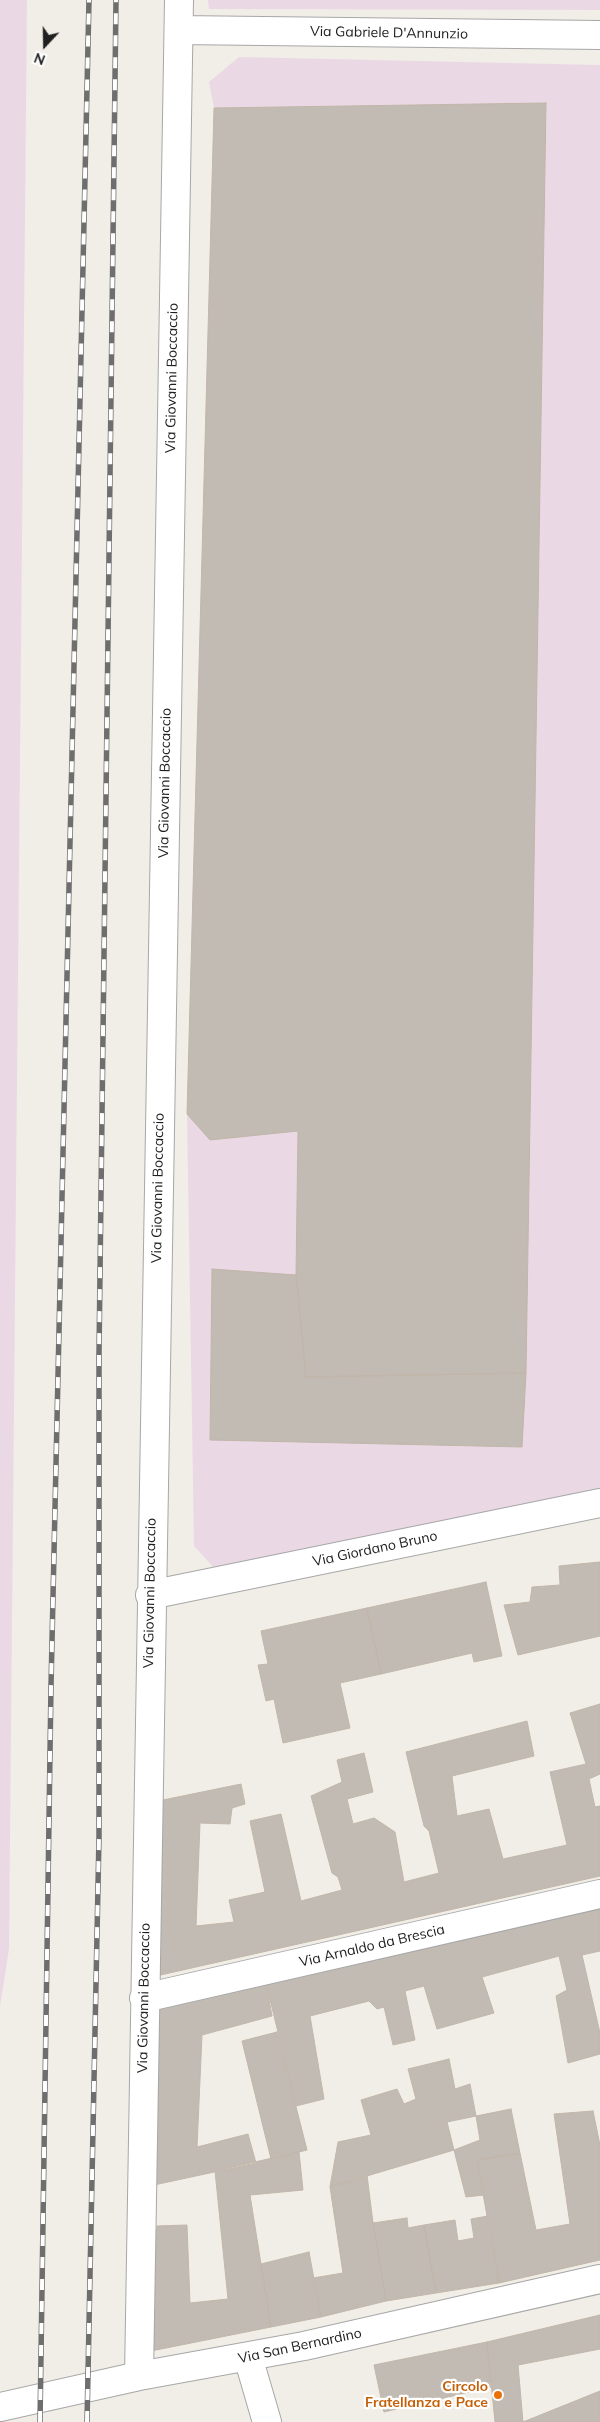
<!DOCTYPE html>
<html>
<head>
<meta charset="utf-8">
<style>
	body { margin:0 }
	#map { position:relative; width:600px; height:2422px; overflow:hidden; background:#f1eee7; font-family:Mulish,sans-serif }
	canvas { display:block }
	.north { position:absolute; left:20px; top:20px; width:50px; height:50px; -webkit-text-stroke:4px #fff; paint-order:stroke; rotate:201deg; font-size:14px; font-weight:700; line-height:20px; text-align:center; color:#202020 }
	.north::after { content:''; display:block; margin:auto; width:18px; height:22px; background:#202020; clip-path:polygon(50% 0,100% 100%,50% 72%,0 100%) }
</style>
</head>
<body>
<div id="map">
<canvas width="600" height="2422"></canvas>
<div class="north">N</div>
</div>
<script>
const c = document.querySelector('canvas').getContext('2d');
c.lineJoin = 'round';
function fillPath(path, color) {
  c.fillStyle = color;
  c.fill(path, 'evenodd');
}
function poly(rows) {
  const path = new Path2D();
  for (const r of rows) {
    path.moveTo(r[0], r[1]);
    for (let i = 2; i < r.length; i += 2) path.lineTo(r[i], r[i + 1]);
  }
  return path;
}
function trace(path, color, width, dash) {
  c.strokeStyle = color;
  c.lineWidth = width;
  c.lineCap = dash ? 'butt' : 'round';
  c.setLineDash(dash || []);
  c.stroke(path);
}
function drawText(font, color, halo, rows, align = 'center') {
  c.font = font + ' Mulish,sans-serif';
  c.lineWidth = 4.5;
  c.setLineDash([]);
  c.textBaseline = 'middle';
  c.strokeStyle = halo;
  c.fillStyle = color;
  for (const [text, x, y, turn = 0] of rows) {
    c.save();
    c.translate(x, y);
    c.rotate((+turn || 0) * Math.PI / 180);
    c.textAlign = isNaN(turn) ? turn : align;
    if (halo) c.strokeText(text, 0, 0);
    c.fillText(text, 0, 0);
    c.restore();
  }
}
fillPath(poly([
	[0,0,27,0,9,1949,0,2007],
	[208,0,600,0,600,10,209,9],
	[239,57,600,65,600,1491,215,1569,194,1546,187,1114,214,108,209,82]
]), '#ead9e5');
const building = poly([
	[546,103,526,1373,306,1377,296,1275,298,1131,210,1140,187,1114,214,108,546,103],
	[212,1269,296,1275,306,1377,526,1373,522,1447,210,1440,212,1269],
	[600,1562,600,1636,518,1655,504,1605,530,1602,532,1587,560,1585,559,1566,600,1562],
	[486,1582,502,1656,474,1662,472,1653,381,1674,367,1608,486,1582],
	[367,1608,381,1674,340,1683,350,1728,283,1743,274,1699,266,1701,258,1665,268,1664,261,1631,367,1608],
	[600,1704,600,1774,589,1779,595,1807,600,1806,600,1876,156,1976,158,1801,241,1784,245,1804,232,1808,230,1824,200,1823,196,1926,234,1922,229,1900,265,1892,250,1821,281,1814,301,1901,342,1890,338,1877,332,1873,311,1796,342,1782,337,1760,364,1753,373,1792,347,1799,353,1824,374,1818,395,1832,404,1882,439,1873,429,1831,424,1826,406,1752,527,1721,534,1756,452,1776,457,1816,489,1809,503,1859,567,1845,550,1772,586,1764,570,1713,600,1704],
	[600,1907,600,1951,582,1955,600,2033,600,2054,568,2063,556,1996,567,1990,559,1956,482,1977,494,2013,437,2029,424,1986,405,1991,415,2040,393,2045,384,2007,377,2009,369,2001,310,2016,324,2099,296,2106,266,1983,600,1907],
	[266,1983,272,2016,202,2035,197,2147,248,2134,256,2163,154,2185,159,2006,266,1983],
	[277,2032,307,2150,271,2159,242,2041,277,2032],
	[449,2059,455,2089,470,2084,476,2116,447,2122,454,2150,330,2187,338,2142,371,2135,361,2100,397,2089,404,2104,416,2099,408,2069,449,2059],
	[511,2109,520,2153,477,2160,484,2195,466,2197,454,2150,480,2140,476,2116,511,2109],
	[593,2111,600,2145,600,2260,499,2283,477,2160,520,2153,536,2230,570,2224,554,2114,593,2111],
	[299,2152,303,2190,250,2195,271,2327,151,2351,157,2226,187,2225,190,2303,228,2299,215,2171,299,2152],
	[367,2175,373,2223,386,2301,321,2317,313,2278,343,2273,330,2187,367,2175],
	[488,2216,499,2283,436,2293,424,2225,455,2220,458,2241,474,2238,471,2219,488,2216],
	[407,2218,408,2228,424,2225,436,2293,386,2301,373,2223,407,2218],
	[309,2252,321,2317,271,2327,261,2264,309,2252],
	[600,2315,600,2349,518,2365,523,2422,600,2391,600,2422,495,2422,487,2342,600,2315],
	[487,2342,491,2387,384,2412,374,2365,487,2342]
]);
fillPath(building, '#c1bbb3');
trace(building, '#c2b6a9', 1);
const minor = poly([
	[179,30,600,35],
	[150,1595,600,1503],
	[144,1998,600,1894],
	[248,2357,267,2422],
	[139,2376,179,0],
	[0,2407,139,2376,304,2346,600,2279]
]);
trace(minor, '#a7a7a7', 30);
trace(minor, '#fff', 28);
const rail = poly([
	[40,2422,51,1686,89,0],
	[87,2422,99,1837,99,1353,116,0]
]);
trace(rail, '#6e6e6e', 5.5);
trace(rail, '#fff', 4, [11]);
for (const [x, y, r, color] of [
	[498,2395,5,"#e8710a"]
]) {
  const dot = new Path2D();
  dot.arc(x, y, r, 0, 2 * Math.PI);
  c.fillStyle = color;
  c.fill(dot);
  trace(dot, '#fff', 2);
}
drawText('14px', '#202020', '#fff', [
	["Via Gabriele D'Annunzio",389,33,1],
	["Via Giovanni Boccaccio",172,378,-89],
	["Via Giovanni Boccaccio",165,783,-89],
	["Via Giovanni Boccaccio",158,1188,-89],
	["Via Giordano Bruno",375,1549,-12],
	["Via Giovanni Boccaccio",150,1593,-89],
	["Via Arnaldo da Brescia",372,1946,-13],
	["Via Giovanni Boccaccio",144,1998,-89],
	["Via San Bernardino",300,2346,-12]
]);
drawText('bold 14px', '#c56008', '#fff', [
	["Circolo",488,2387],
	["Fratellanza e Pace",488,2403]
], 'right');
</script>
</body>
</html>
